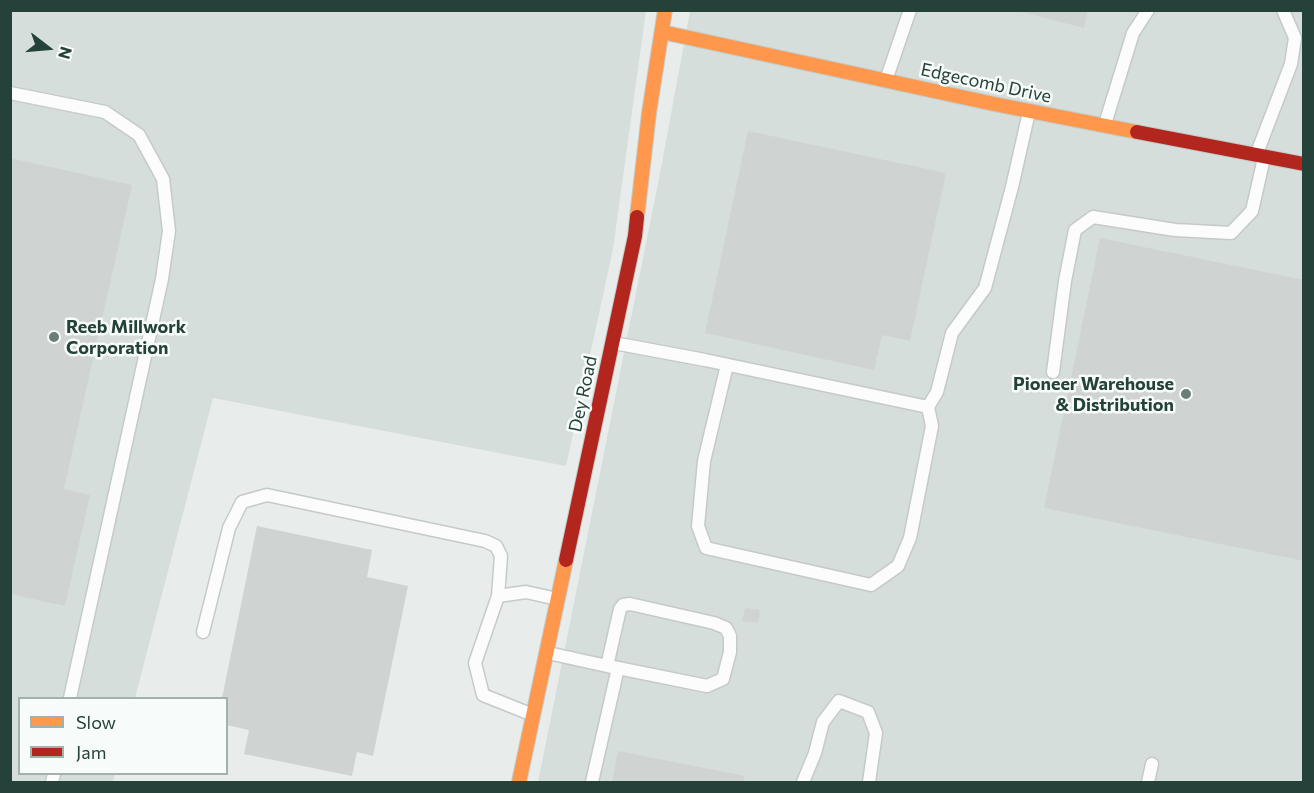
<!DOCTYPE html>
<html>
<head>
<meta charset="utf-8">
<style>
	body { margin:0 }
	#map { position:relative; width:1314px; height:793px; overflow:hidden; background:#e8edeb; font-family:Commissioner,sans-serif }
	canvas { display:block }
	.frame { position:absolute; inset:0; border:12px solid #24423a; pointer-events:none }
	.legend { position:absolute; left:18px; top:697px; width:210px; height:78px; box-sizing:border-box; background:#f7fbf9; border:2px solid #a3b1ad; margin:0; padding:8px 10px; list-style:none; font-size:18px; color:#24423a }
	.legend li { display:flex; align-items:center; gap:12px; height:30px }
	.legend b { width:30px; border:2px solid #a3b1ad }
	.north { position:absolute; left:18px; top:18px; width:60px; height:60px; -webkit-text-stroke:4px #f7fbf9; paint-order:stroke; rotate:106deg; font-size:16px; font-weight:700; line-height:24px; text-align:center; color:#24423a }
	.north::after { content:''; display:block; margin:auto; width:21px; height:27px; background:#24423a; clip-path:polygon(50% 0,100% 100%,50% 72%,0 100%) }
</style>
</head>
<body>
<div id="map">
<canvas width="1314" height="793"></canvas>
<div class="frame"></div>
<ul class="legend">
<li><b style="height:8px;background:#ff974d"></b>Slow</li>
<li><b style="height:8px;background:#b3261e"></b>Jam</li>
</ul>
<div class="north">N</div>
</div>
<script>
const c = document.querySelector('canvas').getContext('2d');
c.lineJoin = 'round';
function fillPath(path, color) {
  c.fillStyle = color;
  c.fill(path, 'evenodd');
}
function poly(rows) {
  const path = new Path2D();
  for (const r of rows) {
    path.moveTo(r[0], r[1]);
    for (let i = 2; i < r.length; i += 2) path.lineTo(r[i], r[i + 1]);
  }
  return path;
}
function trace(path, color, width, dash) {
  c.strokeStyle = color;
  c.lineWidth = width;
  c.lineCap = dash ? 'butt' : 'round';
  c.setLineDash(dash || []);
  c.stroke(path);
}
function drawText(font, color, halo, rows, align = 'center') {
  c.font = font + ' Commissioner,sans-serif';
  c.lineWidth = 5;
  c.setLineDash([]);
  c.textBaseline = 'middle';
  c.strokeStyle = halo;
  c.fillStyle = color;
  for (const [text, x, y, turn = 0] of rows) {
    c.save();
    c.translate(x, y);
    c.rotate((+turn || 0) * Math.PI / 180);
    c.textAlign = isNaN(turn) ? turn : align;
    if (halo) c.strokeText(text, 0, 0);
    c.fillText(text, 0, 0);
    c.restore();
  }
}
fillPath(poly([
	[10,11,646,11,613,249,566,466,213,398,135,698,20,698,20,774,115,774,113,782,11,782],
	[690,11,1303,11,1303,782,538,782,661,168]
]), '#d6dedb');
fillPath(poly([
	[1014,10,1088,10,1084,28],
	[748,131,946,173,910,341,882,335,874,370,705,333],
	[10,158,132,185,64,489,90,495,65,606,10,594],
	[1100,238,1304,280,1304,561,1044,508],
	[257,526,372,550,367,577,408,586,373,756,357,752,352,776,244,754,249,730,226,725,226,698,222,698],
	[745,608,760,610,758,623,742,621],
	[618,751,745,776,743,782,612,782]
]), '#cfd4d2');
const lane = poly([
	[886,80,910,10],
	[10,93,105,112,139,135,163,179,169,231,162,279,70,698],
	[1105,124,1133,33,1148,10],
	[1257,153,1291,64,1295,38,1283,10],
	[614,343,705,360,928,407,937,392,952,333,985,288,1012,187,1029,112],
	[727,365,704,461,698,526,706,548,871,585,898,566,910,538,932,426,928,407],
	[1053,372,1065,281,1075,230,1093,217,1175,230,1231,233,1252,211,1264,158],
	[203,632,229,528,242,502,267,495,485,541,496,546,501,556,498,596],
	[548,653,607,666,618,668,707,686,723,679,730,652,730,636,726,628,714,623,630,604,623,605,620,609,607,666],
	[533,715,483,695,475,663,498,596,526,592,557,599],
	[52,782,54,774],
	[592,782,618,668],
	[803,782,815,753,823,722,839,701,868,712,876,733,869,782],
	[1148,782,1152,764]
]);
const slow = poly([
	[662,32,994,104,1137,132],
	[637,217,649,113,665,10],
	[519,782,566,560]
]);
const jam = poly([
	[1137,132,1304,164],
	[566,560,635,236,637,217]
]);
trace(lane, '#c5cac8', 15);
trace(slow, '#c3cbc8', 16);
trace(jam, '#c3cbc8', 16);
trace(lane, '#fcfcfc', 12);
trace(slow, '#ff974d', 14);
trace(jam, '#b3261e', 14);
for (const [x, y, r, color] of [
	[54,337,6,"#697e78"],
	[1186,394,6,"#697e78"]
]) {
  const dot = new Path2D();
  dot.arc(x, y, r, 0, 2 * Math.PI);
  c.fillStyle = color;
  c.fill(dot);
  trace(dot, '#f7fbf9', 2);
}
drawText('18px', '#24423a', '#f7fbf9', [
	["Edgecomb Drive",986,83,12],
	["Dey Road",583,394,-78]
]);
drawText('bold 18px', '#24423a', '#f7fbf9', [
	["Reeb Millwork",66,327],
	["Corporation",66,348],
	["Pioneer Warehouse",1174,384,"right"],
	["& Distribution",1174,405,"right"]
], 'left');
</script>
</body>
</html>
